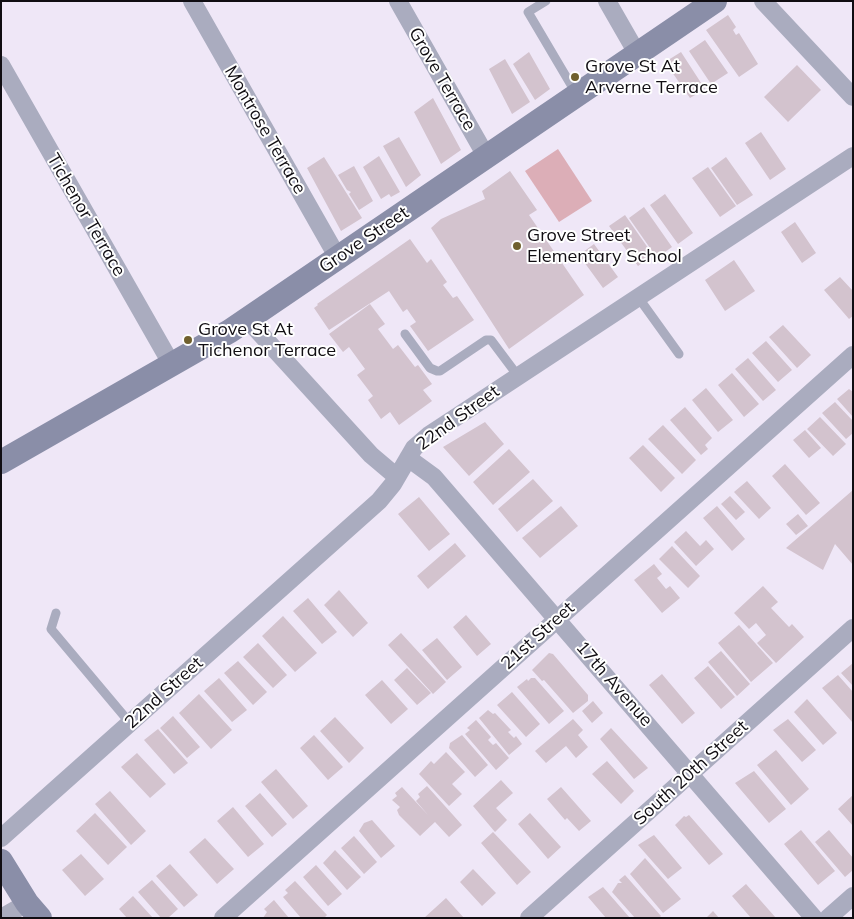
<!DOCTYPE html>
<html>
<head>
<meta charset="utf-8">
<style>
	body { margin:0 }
	#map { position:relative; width:854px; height:919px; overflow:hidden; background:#efe7f7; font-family:Mulish,sans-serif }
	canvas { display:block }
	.frame { position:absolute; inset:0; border:2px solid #100d12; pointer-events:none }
</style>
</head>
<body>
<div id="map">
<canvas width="854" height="919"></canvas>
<div class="frame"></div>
</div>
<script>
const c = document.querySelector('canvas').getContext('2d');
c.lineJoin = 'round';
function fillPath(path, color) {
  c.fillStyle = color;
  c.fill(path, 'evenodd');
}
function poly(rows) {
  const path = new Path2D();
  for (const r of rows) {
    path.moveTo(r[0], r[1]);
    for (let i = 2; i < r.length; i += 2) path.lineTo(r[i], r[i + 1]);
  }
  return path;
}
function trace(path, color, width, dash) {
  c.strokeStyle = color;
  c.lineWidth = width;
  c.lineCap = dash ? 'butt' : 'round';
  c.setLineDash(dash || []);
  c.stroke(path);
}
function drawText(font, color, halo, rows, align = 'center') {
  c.font = font + ' Mulish,sans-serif';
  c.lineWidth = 4;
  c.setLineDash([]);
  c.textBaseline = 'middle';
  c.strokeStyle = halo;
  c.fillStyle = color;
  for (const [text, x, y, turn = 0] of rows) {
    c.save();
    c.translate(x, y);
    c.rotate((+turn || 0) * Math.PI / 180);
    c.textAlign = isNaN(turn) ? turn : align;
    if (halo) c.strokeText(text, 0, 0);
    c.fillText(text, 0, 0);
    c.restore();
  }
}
fillPath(poly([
	[558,149,592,201,559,222,525,171]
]), '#dcaeb7');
fillPath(poly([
	[728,15,736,27,733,30,736,35,739,33,758,64,739,77,706,30],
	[705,40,728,73,711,84,689,51],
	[529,52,550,89,535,100,513,64],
	[681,52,705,89,690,98,665,62],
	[505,59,530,102,512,114,489,69],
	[797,65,821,90,788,122,764,97],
	[433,98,461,150,441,164,414,112],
	[761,132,786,169,770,180,745,143],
	[399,137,421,175,406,187,383,146],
	[379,156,400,192,391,197,389,194,381,199,363,167],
	[324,157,362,218,341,231,307,168],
	[726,157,753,195,737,205,711,168],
	[354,166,373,201,359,210,349,194,351,192,347,190,338,175],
	[708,167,736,206,720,217,692,178],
	[510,171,537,210,529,215,584,295,509,349,431,228,441,219,485,199,482,191],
	[665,194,693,233,678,244,650,205],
	[644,207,672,247,657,258,629,218],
	[625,215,653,255,638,266,609,226],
	[795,222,816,253,802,263,781,232],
	[410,239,427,263,431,259,447,282,443,285,453,298,457,296,474,320,428,351,410,326,416,322,407,309,403,312,389,291,329,330,314,308,318,305,317,304],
	[594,244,618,277,603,288,579,255],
	[734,260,755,291,725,311,705,280],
	[840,277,853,291,853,316,849,319,824,290],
	[370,304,385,324,378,329,393,349,398,345,415,367,418,365,432,384,423,390,432,401,399,425,390,412,381,419,368,400,373,396,357,375,365,369,349,347,343,352,329,334],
	[783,325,811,355,797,368,769,337],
	[766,341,792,370,778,382,752,353],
	[748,358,776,390,763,401,735,369],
	[732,373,759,404,744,417,718,385],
	[706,388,733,420,718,432,692,400],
	[849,389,853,392,853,417,837,399],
	[835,402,853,421,853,433,846,439,822,413],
	[685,407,712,438,705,445,708,449,701,455,670,420],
	[820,417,846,444,833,456,807,429],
	[485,422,504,444,469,476,443,447],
	[663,425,696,460,682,474,648,439],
	[805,430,821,448,809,458,793,440],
	[643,445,675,478,661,492,629,458],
	[509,449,530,472,493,505,473,482],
	[785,464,820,503,806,515,772,476],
	[533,479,553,501,517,532,498,509],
	[747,481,771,508,759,519,734,492],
	[853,490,853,565,835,544,823,570,786,548],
	[730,496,745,512,736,520,721,504],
	[419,497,450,534,429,551,398,514],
	[561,506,578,526,540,558,522,538],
	[717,506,745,539,732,551,703,518],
	[798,514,808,526,796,535,786,524],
	[686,531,700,546,706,540,714,549,696,566,674,542],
	[455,543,466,556,428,589,417,576],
	[672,546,700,576,688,588,659,559],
	[654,564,662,574,657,578,666,589,670,586,680,598,662,613,634,580],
	[763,586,778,602,771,608,789,627,792,624,804,637,776,663,757,643,766,635,756,623,749,629,734,613],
	[339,590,368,623,353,637,324,605],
	[308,598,337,632,322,644,293,611],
	[466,615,491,644,477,656,453,627],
	[283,616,317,653,295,672,262,636],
	[739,625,773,663,751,682,718,643],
	[401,633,446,682,433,694,388,645],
	[437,638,462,667,447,680,422,650],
	[258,643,287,675,273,688,243,657],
	[721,651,750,684,737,696,708,662],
	[549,653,553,654,588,695,588,701,573,713,544,680,542,681,532,670],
	[238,661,267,692,253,705,224,673],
	[853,663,853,686,841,673],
	[708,666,735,697,721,709,694,678],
	[407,668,431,693,417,705,394,680],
	[662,674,695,713,682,724,649,685],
	[838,675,853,692,853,723,822,688],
	[219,678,247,710,232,722,204,691],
	[531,678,535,678,564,711,549,724,517,687,527,679,528,681],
	[382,680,408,709,391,724,365,695],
	[512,692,540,724,526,737,497,705],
	[199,694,232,730,211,749,179,713],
	[807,699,837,733,823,745,794,712],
	[593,701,603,713,592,723,582,711],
	[488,710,493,714,495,713,511,730,508,732,514,738,516,736,522,744,509,755,479,718],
	[173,716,200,747,187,758,160,728],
	[335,717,364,748,349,763,320,731],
	[573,719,583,730,578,735,588,747,576,758,566,746,546,763,535,751],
	[788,719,816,750,802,762,773,730],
	[476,720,491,737,488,740,493,745,496,743,509,758,496,770,465,734,470,730,467,728],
	[611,728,648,768,634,779,600,739],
	[158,729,188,763,174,774,144,740],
	[314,735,343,767,328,780,300,748],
	[462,735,488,765,475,777,449,748,450,743],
	[776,750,809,789,791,805,757,765],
	[446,752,465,772,452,784,462,794,449,806,419,774,431,761,434,764],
	[137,753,166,784,150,798,121,767],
	[607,761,634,791,621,804,592,774],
	[276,769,308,806,293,819,261,782],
	[754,771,786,809,769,823,735,783],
	[501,780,513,793,496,808,507,820,495,832,473,806],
	[427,786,462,825,449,837,435,822,420,836,399,815,397,810,400,807,392,800,397,796,395,793,402,787,428,815,416,801,420,797,418,794],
	[561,787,591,821,579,831,567,818,565,820,547,799],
	[110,791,146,831,131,845,95,804],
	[260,793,287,824,272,837,245,806],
	[853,795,853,826,838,809],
	[233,807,264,844,248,857,217,821],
	[95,813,127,847,108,865,76,831],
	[530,813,561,847,548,859,518,824],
	[689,815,723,854,709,865,675,825,684,816,686,817],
	[372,820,395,846,381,858,359,831,364,823],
	[801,830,835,871,818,885,784,844],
	[829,830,853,858,853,870,845,877,815,842],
	[493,832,531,872,517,885,481,843],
	[654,835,682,868,668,879,638,845],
	[354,836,377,862,364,874,341,848],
	[205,838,234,869,217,884,189,852],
	[335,850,361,877,347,890,323,863],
	[81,854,104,879,85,896,62,870],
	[645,858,681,899,663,913,630,874],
	[170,864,198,895,184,907,156,876],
	[316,865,342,894,328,906,303,877],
	[473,869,496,893,482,906,460,882],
	[625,875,661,916,659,918,635,918,612,892,618,883,622,883,619,880],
	[152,880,178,909,168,918,161,918,138,892],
	[295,881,327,915,324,918,301,918,283,897,288,893,285,890],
	[746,884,776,918,751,918,732,896],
	[603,887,630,918,606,918,588,897],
	[133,896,153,918,127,918,119,909],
	[446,898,464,918,424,918],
	[274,900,289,918,263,918,267,912,264,909],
	[713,911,719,918,706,918]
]), '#d3c3ce');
trace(poly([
	[546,1,528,12,577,95],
	[638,297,679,354],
	[405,334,430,368,437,371,440,371,486,340,491,340,518,376],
	[56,613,51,629,130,723]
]), '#aaacbf', 9);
trace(poly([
	[192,1,338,258],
	[398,1,486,156],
	[607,1,638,55],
	[763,1,853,97],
	[1,65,172,365],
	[247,319,371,455,397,477],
	[408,458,434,477,814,918],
	[1,838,379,501,393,484,414,448,429,435,853,156],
	[1,918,27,903],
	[223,918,853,355],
	[529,918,853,628],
	[828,918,853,896]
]), '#aaacbf', 18);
trace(poly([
	[1,462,230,331,715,1],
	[1,861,27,903,40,918]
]), '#8a8ea8', 24);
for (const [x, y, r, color] of [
	[575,77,5,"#70602e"],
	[517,246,5,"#70602e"],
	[188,340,5,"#70602e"]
]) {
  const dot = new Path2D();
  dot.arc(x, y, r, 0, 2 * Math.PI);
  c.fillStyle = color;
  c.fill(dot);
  trace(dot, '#fff', 2);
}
drawText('18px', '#100d12', '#fff', [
	["Grove St At",585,67],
	["Arverne Terrace",585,88],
	["Grove Street",527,236],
	["Elementary School",527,257],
	["Grove St At",198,330],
	["Tichenor Terrace",198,351]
], 'left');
drawText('18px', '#100d12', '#fff', [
	["Grove Terrace",442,79,60],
	["Montrose Terrace",265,130,60],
	["Tichenor Terrace",86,215,60],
	["Grove Street",364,240,-34],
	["22nd Street",458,418,-36],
	["21st Street",538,636,-42],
	["17th Avenue",614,684,49],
	["22nd Street",164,693,-42],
	["South 20th Street",691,773,-42]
]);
</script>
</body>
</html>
